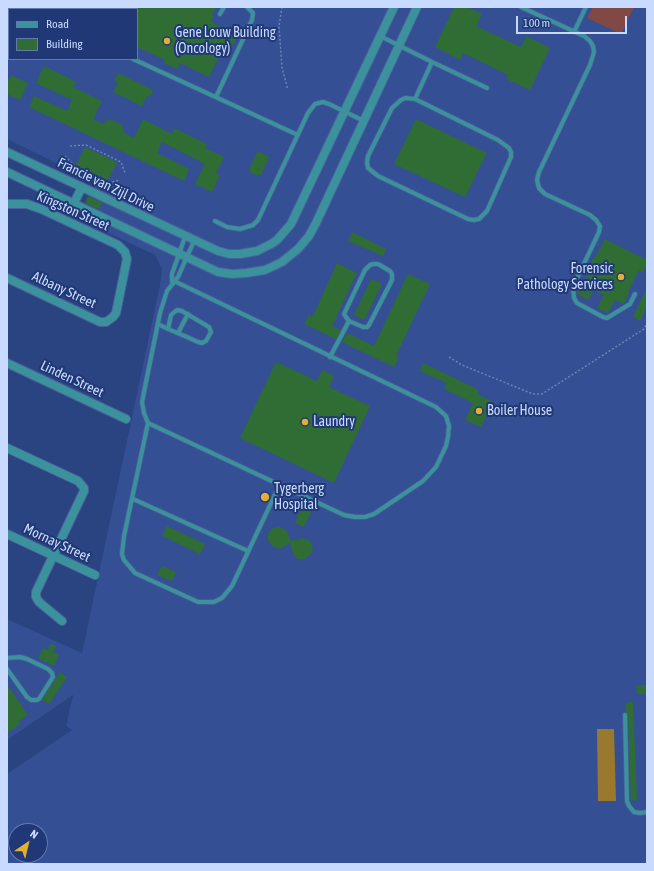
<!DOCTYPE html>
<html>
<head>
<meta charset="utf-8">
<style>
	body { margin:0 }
	#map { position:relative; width:654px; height:871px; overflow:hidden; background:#2a4381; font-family:"Asap Condensed",sans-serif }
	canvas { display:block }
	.frame { position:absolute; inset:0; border:8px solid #c8daff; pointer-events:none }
	.legend { position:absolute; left:8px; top:8px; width:130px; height:52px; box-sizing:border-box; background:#203875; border:1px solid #6379ac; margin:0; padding:5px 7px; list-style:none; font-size:12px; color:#c8daff }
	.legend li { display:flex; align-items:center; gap:8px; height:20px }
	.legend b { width:20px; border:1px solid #6379ac }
	.north { position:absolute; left:8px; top:823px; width:40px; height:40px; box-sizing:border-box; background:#203875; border:1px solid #6379ac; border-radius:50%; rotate:35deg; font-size:11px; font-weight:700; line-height:16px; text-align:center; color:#c8daff }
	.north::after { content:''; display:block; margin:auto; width:14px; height:18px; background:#e1af34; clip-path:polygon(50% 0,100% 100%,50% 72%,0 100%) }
	.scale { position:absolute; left:516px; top:16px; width:111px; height:18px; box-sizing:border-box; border:2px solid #c8daff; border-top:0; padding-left:5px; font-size:12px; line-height:14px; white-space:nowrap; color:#c8daff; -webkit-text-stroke:3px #203875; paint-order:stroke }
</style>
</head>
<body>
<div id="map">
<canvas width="654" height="871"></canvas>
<div class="frame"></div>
<ul class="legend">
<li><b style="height:5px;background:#3b929c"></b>Road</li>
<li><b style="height:11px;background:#306d35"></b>Building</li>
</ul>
<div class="north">N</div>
<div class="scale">100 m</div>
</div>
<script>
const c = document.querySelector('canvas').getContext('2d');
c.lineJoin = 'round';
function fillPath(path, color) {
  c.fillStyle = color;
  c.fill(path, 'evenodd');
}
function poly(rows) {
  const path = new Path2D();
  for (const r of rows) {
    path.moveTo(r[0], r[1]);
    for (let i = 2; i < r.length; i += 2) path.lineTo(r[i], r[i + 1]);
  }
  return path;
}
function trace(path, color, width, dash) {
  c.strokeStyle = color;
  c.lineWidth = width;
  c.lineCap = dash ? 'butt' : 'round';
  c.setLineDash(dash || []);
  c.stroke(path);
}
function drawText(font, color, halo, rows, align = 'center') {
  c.font = font + ' "Asap Condensed",sans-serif';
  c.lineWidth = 4;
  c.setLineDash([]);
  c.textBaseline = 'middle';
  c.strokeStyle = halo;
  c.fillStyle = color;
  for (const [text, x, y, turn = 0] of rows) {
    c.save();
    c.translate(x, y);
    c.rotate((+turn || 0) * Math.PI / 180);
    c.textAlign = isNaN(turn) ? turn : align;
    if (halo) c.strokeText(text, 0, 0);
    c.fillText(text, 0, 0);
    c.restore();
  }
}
fillPath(poly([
	[7,7,647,7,647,864,7,864,7,774,72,730,66,726,73,695,7,740,7,619,82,653,160,285,162,269,155,255,79,219,97,183,7,139],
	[9,9,137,9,137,59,9,59],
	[16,831,40,831,40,855,16,855]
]), '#344f93');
fillPath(poly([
	[593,7,634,7,621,34,587,18]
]), '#814844');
fillPath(poly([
	[597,729,614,729,616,801,598,801]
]), '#99792d');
fillPath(poly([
	[137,7,216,7,212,15,214,16,211,22,238,35,230,51,223,48,209,77,180,63,177,69,164,63,165,60,137,47],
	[454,7,467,7,482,14,476,26,521,47,526,36,550,48,530,90,506,79,508,75,463,53,460,60,435,47],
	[44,66,76,82,73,87,102,101,93,119,104,124,106,120,108,121,110,119,123,125,122,128,124,129,123,132,134,138,143,119,172,134,174,128,207,144,205,148,224,157,216,173,220,175,212,192,195,184,205,164,162,142,157,153,189,169,184,181,29,107,34,96,67,111,72,100,36,83],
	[118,73,153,90,150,97,147,96,142,106,113,92,118,82,114,80],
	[11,75,28,83,20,100,7,94,7,83],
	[416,119,487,153,465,197,394,164],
	[85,147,117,162,108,180,76,165],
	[258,151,269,157,261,175,259,174,258,176,249,172,251,170,249,169],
	[88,196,102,203,99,209,85,203],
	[352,232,386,249,383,256,348,241],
	[605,239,647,260,647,264,643,272,639,270,628,292,629,293,624,304,615,300,608,313,597,308,604,295,593,290,588,300,577,294,577,292,580,286,582,287,591,269,588,268,595,256,596,256],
	[337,263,357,273,332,326,341,330,336,339,304,324,309,315,313,316],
	[408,274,430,284,396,356,399,357,394,367,342,342,347,333,374,346],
	[371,279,382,284,364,320,354,315],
	[647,287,647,306,640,321,633,317],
	[276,362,317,381,322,370,334,376,329,387,370,406,334,483,240,438],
	[423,363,479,390,477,394,493,402,481,427,465,420,473,403,444,389,447,383,420,371],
	[303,503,313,508,304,527,295,523],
	[167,526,205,544,200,554,162,536],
	[277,527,280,527,286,530,291,541,303,538,310,541,313,547,311,554,305,559,298,559,293,554,290,543,279,549,272,546,268,540,268,533,273,528],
	[162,566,176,572,172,581,157,575],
	[51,643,56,646,53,652,59,655,54,666,38,658,43,648,48,650],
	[60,672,67,677,49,704,42,700],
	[7,684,28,715,18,722,20,724,7,733],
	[636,685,647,685,647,694,637,694],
	[633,702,637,800,631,801,628,715,626,712,626,703]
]), '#306d35');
const service = poly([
	[21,7,25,9],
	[521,7,584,36,590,41,593,46,594,52,590,65,539,172,537,180,539,188,545,194,590,215,596,220,600,226,599,232,573,287,574,298,577,303,603,317,607,318,630,304,635,294],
	[220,14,224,7],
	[574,32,586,7],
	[380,36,432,62,415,99],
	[133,59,298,135],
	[432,62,487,88],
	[216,97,252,20,253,13,247,7],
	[405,98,415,99,498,140,509,148,511,152,511,157,487,211,479,219,474,220,468,219,378,176,368,168,367,162,368,156,392,108,401,100,405,98],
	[215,221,227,227,240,229,253,225,258,220,308,113,315,104,323,102,329,104,364,121],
	[194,241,178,277,167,291,160,313,142,402,144,413,148,423,124,536,122,554,124,560,135,573,198,602,214,602,222,598,232,586,280,484],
	[373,264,378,264,390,271,392,274,392,280,369,325,367,327,363,327,349,321,346,317,344,314,365,270,370,265,373,264],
	[172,281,172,274,185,237],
	[158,324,168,329,187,337,198,342,202,343,206,341,211,332,209,327,182,311,177,310,171,315,168,329],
	[178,333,188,314],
	[330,357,349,321],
	[148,423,344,515,355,517,365,517,374,514,423,481,436,467,446,446,448,437,449,426,446,416,436,407,172,280],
	[133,499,248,551],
	[7,658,20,657,27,659,48,669,52,673,53,677,39,699,37,700,31,700,27,697,7,669],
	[625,715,627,801,629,806,634,812,640,813,647,812]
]);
const minor = poly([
	[7,152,218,251,229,254,240,254,257,251,271,244,277,240,291,224,394,7],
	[7,172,218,272,232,274,246,273,265,270,282,262,298,249,309,236,316,223,417,7],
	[74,203,82,187],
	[7,204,27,204,41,209,118,245,125,252,127,259,116,313,113,317,106,322,100,322,7,278],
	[7,363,126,419],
	[7,448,78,481,84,488,84,491,36,592,36,597,39,602,62,621],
	[7,534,95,575]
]);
trace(service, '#4a619a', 5.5);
trace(minor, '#4a619a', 10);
trace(poly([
	[282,7,279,26,282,68,288,90],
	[70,146,86,145,121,162,125,173],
	[65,156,78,169,108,183,120,180],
	[449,357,462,365,533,394,542,394,644,329,647,323]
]), '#6d83b6', 1.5, [2, 2]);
trace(service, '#3b929c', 4);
trace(minor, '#3b929c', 8);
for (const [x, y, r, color] of [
	[167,41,4,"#e1af34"],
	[621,277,4,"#e1af34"],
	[479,411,4,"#e1af34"],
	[305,422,4,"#e1af34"],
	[265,497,5,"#e1af34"]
]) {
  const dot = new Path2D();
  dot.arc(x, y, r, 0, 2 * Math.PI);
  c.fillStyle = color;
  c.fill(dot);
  trace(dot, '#203875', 1.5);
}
drawText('14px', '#c8daff', '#203875', [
	["Gene Louw Building",175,33],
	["(Oncology)",175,49],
	["Forensic",613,269,"right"],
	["Pathology Services",613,285,"right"],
	["Boiler House",487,411],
	["Laundry",313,422],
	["Tygerberg",274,489],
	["Hospital",274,505]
], 'left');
drawText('14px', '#c8daff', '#203875', [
	["Francie van Zijl Drive",106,185,26],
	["Kingston Street",73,211,24],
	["Albany Street",64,290,25],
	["Linden Street",72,379,25],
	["Mornay Street",57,543,25]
]);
</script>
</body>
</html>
